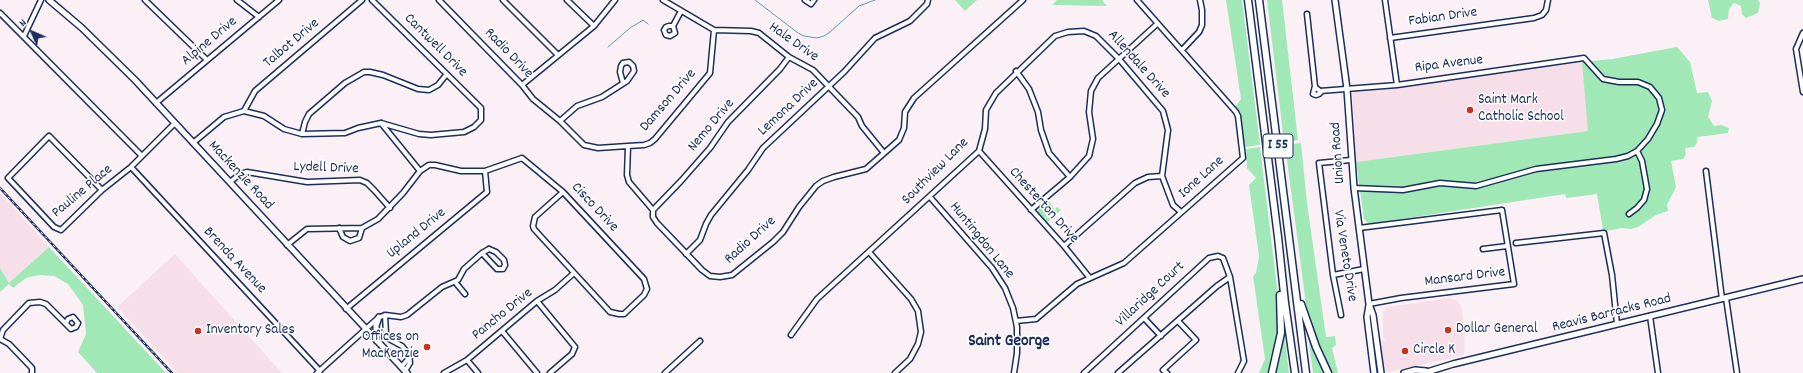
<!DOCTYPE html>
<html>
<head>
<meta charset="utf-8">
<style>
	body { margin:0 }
	#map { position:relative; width:1803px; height:373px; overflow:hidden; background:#fbf0f5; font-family:Dekko,sans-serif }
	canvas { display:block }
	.north { position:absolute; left:12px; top:12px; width:40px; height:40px; -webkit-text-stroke:3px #fff; paint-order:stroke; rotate:315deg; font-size:11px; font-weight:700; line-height:16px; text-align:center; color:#1b2f5e }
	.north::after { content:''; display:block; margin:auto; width:14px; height:18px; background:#1b2f5e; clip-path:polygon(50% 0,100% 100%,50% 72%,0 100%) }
</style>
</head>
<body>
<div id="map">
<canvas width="1803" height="373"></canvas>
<div class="north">N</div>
</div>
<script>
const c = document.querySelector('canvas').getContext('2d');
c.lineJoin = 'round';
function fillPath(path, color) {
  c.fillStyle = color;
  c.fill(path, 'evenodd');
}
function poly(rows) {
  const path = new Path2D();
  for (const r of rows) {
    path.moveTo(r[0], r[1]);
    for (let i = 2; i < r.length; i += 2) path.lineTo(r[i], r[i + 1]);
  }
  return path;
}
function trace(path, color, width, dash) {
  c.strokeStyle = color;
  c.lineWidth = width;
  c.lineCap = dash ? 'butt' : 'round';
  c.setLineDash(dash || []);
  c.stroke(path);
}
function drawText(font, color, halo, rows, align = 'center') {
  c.font = font + ' Dekko,sans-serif';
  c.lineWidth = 3;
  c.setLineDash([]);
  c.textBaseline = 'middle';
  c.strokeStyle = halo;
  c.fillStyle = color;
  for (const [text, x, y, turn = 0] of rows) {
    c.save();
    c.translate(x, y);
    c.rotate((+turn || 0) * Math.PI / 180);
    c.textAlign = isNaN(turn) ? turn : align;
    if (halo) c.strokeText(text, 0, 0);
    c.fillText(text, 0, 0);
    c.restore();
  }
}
fillPath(poly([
	[1582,62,1589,131,1356,162,1352,93,1355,91,1388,88],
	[0,193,49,247,9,284,0,268],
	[175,254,282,373,178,373,117,307],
	[1449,298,1457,301,1461,305,1465,333,1464,355,1389,372,1385,371,1383,367,1381,341,1385,341,1383,335,1383,312,1387,307]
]), '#f7dfe9');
fillPath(poly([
	[955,0,977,0,965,11],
	[1057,0,1102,0,1107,6,1052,5],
	[1226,0,1242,0,1260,145,1245,147,1240,115,1235,107,1241,99],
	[1267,0,1282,0,1298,140,1284,142],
	[1708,0,1758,0,1760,3,1758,13,1746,18,1742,14,1741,6,1734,3,1729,9,1728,19,1719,21,1712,18],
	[1677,47,1690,62,1697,93,1708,92,1712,101,1708,117,1714,126,1721,125,1729,128,1728,133,1697,137,1697,143,1694,147,1685,148,1686,155,1683,159,1671,161,1676,187,1667,205,1668,211,1656,215,1638,227,1631,229,1622,228,1606,231,1603,230,1597,194,1566,198,1565,194,1369,224,1364,219,1356,162,1588,131,1582,62,1612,59],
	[1301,143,1307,203,1326,337,1335,336,1336,345,1332,348,1338,373,1332,373,1316,340,1306,304,1285,145],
	[1260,147,1279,304,1277,338,1268,373,1259,373,1265,359,1253,276,1256,273,1259,256,1249,185,1256,178,1247,168,1246,149],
	[1048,200,1055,210,1057,207,1061,210,1046,224,1044,221,1047,217,1049,218,1054,214,1054,211,1049,209,1044,213,1047,216,1043,221,1036,212],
	[49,247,166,373,97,373,78,352,86,334,83,305,68,284,54,276,40,275,26,278,13,288,9,284,0,292,0,268,9,283],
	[1284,332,1289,373,1275,373,1280,359],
	[1308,335,1319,361,1325,373,1313,373]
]), '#a0e9b7');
trace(poly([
	[755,0,798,33,804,36,817,38,824,36,830,32,859,6,875,0],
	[608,47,630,28,643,20,648,24]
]), '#6099b1', 1);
const minor = poly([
	[145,0,207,60],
	[237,0,259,17],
	[439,0,522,85,533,99,560,121,584,145,598,148,628,146,627,175,629,182,653,210,653,217,657,223,702,270,710,276,720,277,732,275,773,242,783,232,799,207,816,186,823,181,834,177,866,169,899,140,904,128,905,112,914,98,1023,0],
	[503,0,558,55],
	[567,0,594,26],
	[663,0,714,30,751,31,759,33,789,57,813,70,858,117,862,126,884,153],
	[805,0,811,4,814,0],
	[1385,0,1397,85],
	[0,13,142,156],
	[1307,14,1315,87,1320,91,1397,85,1584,58,1603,79,1619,82,1638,82,1650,87,1659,98,1662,110,1657,124,1648,139,1637,151,1628,156,1616,159,1536,169,1476,186,1440,183,1403,190,1354,188],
	[673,26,669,26,666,27,664,30,666,35,670,36,675,33,673,26,681,11],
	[1803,33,1796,49,1803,92],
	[24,36,41,0],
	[1390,38,1534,18,1542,15,1546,10,1548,0],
	[1182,50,1199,32,1202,25,1202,10,1200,0],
	[1016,71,1029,89,1038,112,1041,130,1049,153,1070,177],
	[522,85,594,26,615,0],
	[1315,86,1313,94,1316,95,1319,94,1322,91],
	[156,103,279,0],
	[244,111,255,91,362,0],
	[560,121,577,106,602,97,627,81,634,71,633,66,629,62,623,63,621,66,620,72,623,83],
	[381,123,420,171],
	[302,134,305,122,309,114,345,83,364,72,370,72,383,75,418,89,429,90,438,85,446,75],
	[193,143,224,117,244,111,264,116,284,129,302,134,345,133,358,128,381,123,419,134,431,135,464,132,474,127,481,120,481,108,372,0],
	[628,146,644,145,650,143,655,139,710,73,714,30],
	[979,151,1064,246,1089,277],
	[131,167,320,371],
	[1706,171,1722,299],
	[230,182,240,174,247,172,307,182,360,180,367,183,374,190,390,208],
	[102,190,49,136,8,178,54,227,61,230,102,190,131,167,175,123],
	[930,197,992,268,1005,288,1013,308,1017,327,1017,353,1014,373],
	[653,210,681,181,710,148,728,122,780,69,789,57],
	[1031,210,1070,177,1089,156,1093,139,1089,112,1091,91,1098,78,1157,24],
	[1629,214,1637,208,1644,200,1647,189,1642,161,1637,151],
	[339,228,343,237,350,241,359,238,362,228],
	[1359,228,1502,210,1514,284,1401,298,1369,304],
	[1516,243,1604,233,1612,275,1617,324],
	[287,245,307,229,362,228,378,219,403,193,420,171,429,165,435,165,461,171,485,171,522,158,563,192,644,279,647,289,644,295,624,314,619,314,610,312,534,229,533,226,535,217,563,192],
	[1064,246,1135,183,1148,177,1162,176],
	[489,249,496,252,504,260,505,265,503,269,497,269,482,253,489,249],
	[1483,249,1507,246],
	[869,252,911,299,918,311,921,332,918,344,910,359,895,373],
	[686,254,700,240,706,224,711,215,748,170,763,148,844,72,875,38,910,21,927,4,928,0],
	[1333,275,1364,269],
	[455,282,465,294],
	[1726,298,1737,373],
	[537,301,575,347,572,354,550,373],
	[346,309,487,192,485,171],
	[385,315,386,334,389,339,402,346,409,355,410,363,405,371],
	[1341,315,1333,275,1319,163,1351,160],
	[1650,316,1658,373],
	[1144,318,1161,336],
	[1016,321,1036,319,1077,284,1124,263,1243,158,1238,116,1236,112,1137,0],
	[502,331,537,373],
	[791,335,817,299,979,151,985,129,986,110,996,93,1055,36,1068,32,1084,31,1096,36,1119,59,1163,111,1168,130,1162,176,1173,205,1181,212],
	[0,339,3,330,29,303,40,302,46,304,71,329,76,327,78,323,73,317,68,319,66,323],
	[0,339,9,344,32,368,32,373],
	[467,360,478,373],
	[401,367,410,357],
	[317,373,378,318,385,315,401,317,407,315,442,287,458,280,464,269,482,253],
	[444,373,467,360,537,301,555,290,574,273],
	[665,373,700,341],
	[1084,373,1209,258,1218,256,1223,258,1230,277,1244,361,1238,373],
	[1118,373,1217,286,1230,277],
	[1167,373,1163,370,1196,340,1178,321]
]);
const major = poly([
	[49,0,82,28,135,80,407,373],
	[1335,0,1347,89,1354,188,1369,304,1373,315,1381,373],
	[1369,305,1367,317,1374,373],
	[377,341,376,326,379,317],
	[1404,373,1415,370,1426,371],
	[1424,373,1453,364,1803,279]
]);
const highway = poly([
	[1248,0,1278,237,1285,303,1295,373],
	[1259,0,1306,373],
	[1301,304,1316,347,1328,373],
	[1272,373,1281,333,1280,295]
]);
trace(minor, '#1b2f5e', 7);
trace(major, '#1b2f5e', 8);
trace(highway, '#1b2f5e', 9);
trace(minor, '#fff', 4);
trace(major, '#fff', 5);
trace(highway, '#fff', 6);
const rail = poly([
	[0,188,172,373]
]);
trace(rail, '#1b2f5e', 2.5);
trace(rail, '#fff', 1, [3]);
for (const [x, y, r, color] of [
	[1470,110,4,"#c8321e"],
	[1448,330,4,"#c8321e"],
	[198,331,4,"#c8321e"],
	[427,347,4,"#c8321e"],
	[1405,351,4,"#c8321e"]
]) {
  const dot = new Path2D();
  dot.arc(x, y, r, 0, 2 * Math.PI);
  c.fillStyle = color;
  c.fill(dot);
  trace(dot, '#fff', 1.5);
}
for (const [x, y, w] of [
	[1278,146,30]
]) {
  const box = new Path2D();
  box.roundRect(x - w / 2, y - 12, w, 24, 3);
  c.fillStyle = '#fff';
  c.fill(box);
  trace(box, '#1b2f5e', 1);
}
drawText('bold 14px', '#1b2f5e', null, [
	["I 55",1278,146]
]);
drawText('15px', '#1b2f5e', '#fff', [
	["Fabian Drive",1443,18,-8],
	["Alpine Drive",210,42,-40],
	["Hale Drive",793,43,35],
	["Talbot Drive",292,44,-40],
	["Cantwell Drive",435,46,45],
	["Radio Drive",508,54,46],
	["Allendale Drive",1138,65,48],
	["Ripa Avenue",1449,65,-7],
	["Damson Drive",669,101,-49],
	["Lemona Drive",789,108,-43],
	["Nemo Drive",712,126,-50],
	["Union Road",1339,153,-94],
	["Lydell Drive",326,169,2],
	["Southview Lane",936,172,-45],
	["Mackenzie Road",240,176,47],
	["Ione Lane",1202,178,-42],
	["Pauline Place",83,192,-40],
	["Chesterton Drive",1043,206,48],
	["Cisco Drive",594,208,47],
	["Upland Drive",417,234,-39],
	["Radio Drive",751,241,-42],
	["Huntingdon Lane",981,241,51],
	["Via Veneto Drive",1344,256,81],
	["Brenda Avenue",234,261,47],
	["Mansard Drive",1465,278,-7],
	["Villaridge Court",1151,295,-43],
	["Reavis Barracks Road",1612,314,-14],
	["Pancho Drive",503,315,-39]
]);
drawText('15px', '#1b2f5e', '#fff', [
	["Saint Mark",1478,101],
	["Catholic School",1478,118],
	["Dollar General",1456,330],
	["Inventory Sales",206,331],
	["Offices on",419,338,"right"],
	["MacKenzie",419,355,"right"],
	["Circle K",1413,351]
], 'left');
drawText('bold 17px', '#1b2f5e', '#fff', [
	["Saint George",1009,343]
]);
</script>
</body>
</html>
